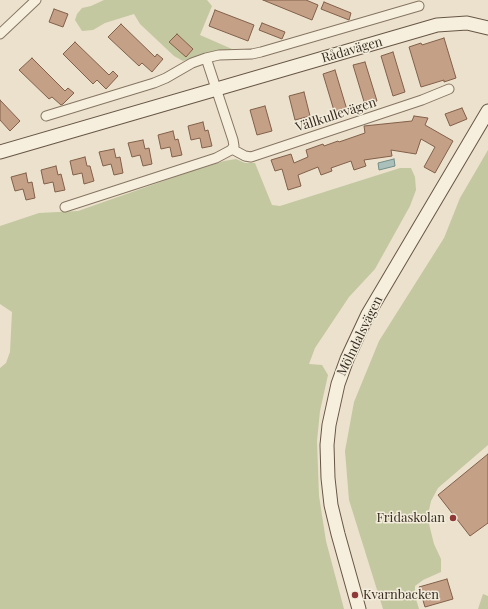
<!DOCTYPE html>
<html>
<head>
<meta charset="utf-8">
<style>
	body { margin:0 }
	canvas { display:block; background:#ebe1cc }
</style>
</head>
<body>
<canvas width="488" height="609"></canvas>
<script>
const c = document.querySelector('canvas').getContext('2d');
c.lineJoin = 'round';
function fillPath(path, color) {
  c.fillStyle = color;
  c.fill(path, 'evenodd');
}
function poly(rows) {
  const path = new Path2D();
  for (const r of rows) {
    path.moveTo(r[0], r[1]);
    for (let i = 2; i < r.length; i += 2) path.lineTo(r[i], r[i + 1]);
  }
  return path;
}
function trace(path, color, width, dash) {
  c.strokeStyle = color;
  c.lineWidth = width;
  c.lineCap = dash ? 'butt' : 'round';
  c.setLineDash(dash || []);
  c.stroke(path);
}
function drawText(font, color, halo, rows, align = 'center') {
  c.font = font + ' "Playfair Display",serif';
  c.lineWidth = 3;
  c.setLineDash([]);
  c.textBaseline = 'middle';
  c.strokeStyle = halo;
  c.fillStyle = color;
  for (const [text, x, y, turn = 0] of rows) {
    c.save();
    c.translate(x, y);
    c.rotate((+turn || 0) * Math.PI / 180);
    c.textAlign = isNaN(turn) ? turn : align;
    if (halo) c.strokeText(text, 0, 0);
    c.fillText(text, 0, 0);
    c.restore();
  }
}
fillPath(poly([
	[104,0,207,0,212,6,200,35,232,49,213,52,183,61,174,56,140,24,134,14,105,23,93,30,82,31,75,20,77,14,82,8,91,6],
	[488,150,488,445,438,488,431,501,429,510,429,524,434,544,441,559,441,572,423,580,415,586,415,596,419,609,383,609,349,500,345,451,354,402,379,341,444,238,460,198],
	[236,159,245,163,255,163,272,205,280,206,400,168,411,168,415,177,416,190,410,206,375,269,349,297,315,348,309,364,322,365,328,375,320,411,317,441,319,496,326,541,344,609,0,609,0,368,6,363,10,352,12,312,0,304,0,226,39,213,78,211,186,173,224,161],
	[483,594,488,596,488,609,478,609]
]), '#c3c8a0');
const water = poly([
	[394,159,395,166,379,170,378,163,394,159]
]);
fillPath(water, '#abc0ba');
trace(water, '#738e87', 1);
const building = poly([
	[263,0,306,0,318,5,312,20,263,0],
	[324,2,351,13,349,20,321,9,324,2],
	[54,9,68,14,63,27,49,22,54,9],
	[215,10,254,25,248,41,209,26,215,10],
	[262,23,285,32,282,39,259,30,262,23],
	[121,24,155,57,157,54,163,59,152,72,142,63,139,66,108,37,121,24],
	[177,34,193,49,186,57,169,42,177,34],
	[444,38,456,78,444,82,444,80,421,87,409,47,421,43,422,45,444,38],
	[75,42,109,75,113,71,118,76,106,89,97,80,93,84,63,54,75,42],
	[393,52,405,92,393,96,381,56,393,52],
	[32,58,65,91,68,88,74,93,63,104,61,105,52,97,49,99,19,70,32,58],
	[365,62,377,101,365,105,353,65,365,62],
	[335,70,347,110,335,114,323,74,335,70],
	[304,92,310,116,295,120,289,96,304,92],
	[0,100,20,121,10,131,0,120,0,100],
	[265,106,272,131,257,135,250,110,265,106],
	[462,108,467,119,450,126,445,114,462,108],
	[414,116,428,118,425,125,453,141,435,173,424,167,435,147,421,139,416,154,391,150,392,156,364,160,366,166,354,170,351,161,331,168,332,171,321,175,318,167,298,175,301,186,288,190,282,169,275,171,271,160,291,154,294,163,308,157,306,150,323,144,324,146,338,141,339,142,365,133,364,126,412,121,414,116],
	[203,122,205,131,208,130,212,146,202,148,200,138,191,140,188,126,203,122],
	[173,131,175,140,178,139,182,155,172,157,170,147,161,149,158,135,173,131],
	[143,140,145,149,149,148,152,164,143,166,140,155,132,157,128,143,143,140],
	[114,149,116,158,120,157,123,173,114,175,111,164,103,166,99,152,114,149],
	[85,157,87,166,90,166,94,181,84,184,82,173,73,175,70,161,85,157],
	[56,166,58,175,61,174,65,190,55,192,53,182,44,184,41,170,56,166],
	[26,173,28,183,32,182,35,198,26,200,23,189,15,191,11,177,26,173],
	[488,454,488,523,470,536,438,495,488,454],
	[447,579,453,599,425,607,419,587,447,579]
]);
fillPath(building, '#c4a086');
trace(building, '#82604a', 1);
const street = poly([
	[0,34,36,0],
	[46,116,154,83,166,78,192,63,206,58,219,55,252,54,261,52,419,6],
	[232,149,245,156,251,157,422,100,449,89],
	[65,207,216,158,231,150,234,146,233,140,206,58]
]);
const secondary = poly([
	[0,152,437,25,467,23,488,28],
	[359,609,338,534,331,505,328,478,327,445,329,425,338,384,347,359,368,314,488,111]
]);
trace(street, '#867561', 11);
trace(secondary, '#685644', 15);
trace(street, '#f6efde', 9);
trace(secondary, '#f6efde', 13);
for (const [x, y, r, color] of [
	[453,518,4,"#8e3838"],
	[355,595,4,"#8e3838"]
]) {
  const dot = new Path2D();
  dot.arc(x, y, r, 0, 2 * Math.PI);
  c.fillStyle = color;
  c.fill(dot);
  trace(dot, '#f3ecdb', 1.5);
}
drawText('13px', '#382d23', '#f3ecdb', [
	["Rådavägen",352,50,-16],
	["Vällkullevägen",336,115,-18],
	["Mölndalsvägen",360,336,-64]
]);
drawText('13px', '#382d23', '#f3ecdb', [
	["Fridaskolan",445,518],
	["Kvarnbacken",363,595,"left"]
], 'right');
</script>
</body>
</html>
